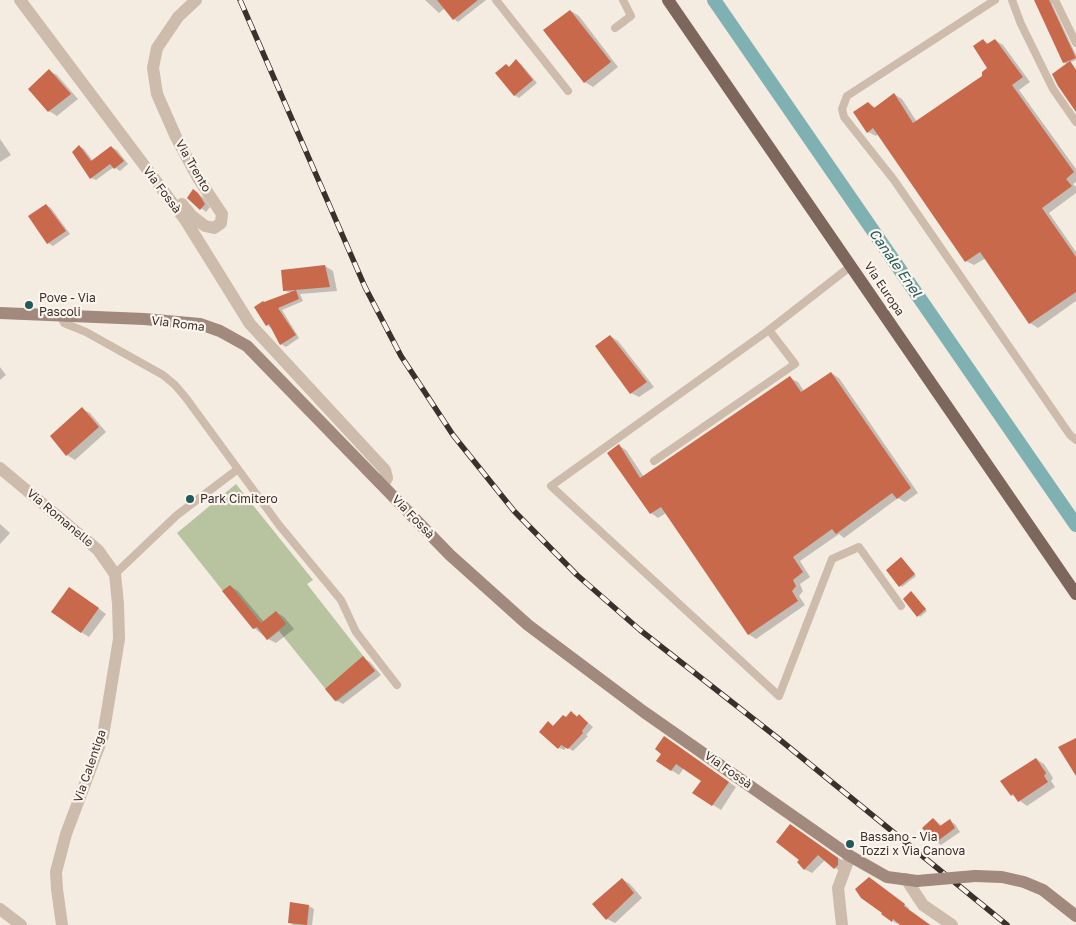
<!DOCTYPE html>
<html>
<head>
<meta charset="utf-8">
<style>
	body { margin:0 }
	canvas { display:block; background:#f4ebe1 }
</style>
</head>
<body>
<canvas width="1076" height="925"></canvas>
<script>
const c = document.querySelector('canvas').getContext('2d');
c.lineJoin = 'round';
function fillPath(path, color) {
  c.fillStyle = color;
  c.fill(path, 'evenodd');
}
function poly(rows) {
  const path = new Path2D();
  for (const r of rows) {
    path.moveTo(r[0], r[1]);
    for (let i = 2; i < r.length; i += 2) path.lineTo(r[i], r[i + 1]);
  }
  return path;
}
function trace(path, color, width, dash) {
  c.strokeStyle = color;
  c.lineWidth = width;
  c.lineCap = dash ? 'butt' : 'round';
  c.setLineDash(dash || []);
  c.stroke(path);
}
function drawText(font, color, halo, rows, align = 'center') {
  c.font = font + ' "Golos Text",sans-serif';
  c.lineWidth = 4.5;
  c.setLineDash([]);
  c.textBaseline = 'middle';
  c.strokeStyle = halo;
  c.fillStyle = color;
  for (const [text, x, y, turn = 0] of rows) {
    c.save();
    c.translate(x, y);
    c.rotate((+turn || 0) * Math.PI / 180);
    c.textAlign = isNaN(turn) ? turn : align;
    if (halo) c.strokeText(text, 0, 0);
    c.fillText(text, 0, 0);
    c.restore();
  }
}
fillPath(poly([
	[236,484,313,580,307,584,375,671,336,702,279,631,267,640,257,627,253,629,177,533]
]), '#b8c4a0');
fillPath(poly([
	[425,0,486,0,458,22,454,19,445,8,439,13],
	[1035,0,1052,0,1052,4,1076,55,1076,60,1071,62,1076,70,1076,110,1067,64,1064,63],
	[571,11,579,16,618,67,593,87,585,82,545,30],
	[995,40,1003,45,1030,82,1019,90,1076,169,1076,182,1073,184,1076,187,1076,193,1049,213,1076,252,1076,301,1038,328,1030,323,986,258,974,265,966,261,878,134,876,136,868,132,868,103,876,108,894,94,902,99,917,122,984,76,988,68,983,41,989,44],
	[516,61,521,64,537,83,519,98,514,95,506,65,510,67],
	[49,71,57,75,78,99,57,116,49,111,29,89],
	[0,139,11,155,0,162],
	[79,146,84,149,93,161,111,147,117,150,128,164,120,171,114,167,96,180,91,178],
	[194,191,204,198,210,207,206,212,189,198],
	[46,205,51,208,70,234,53,246,48,243],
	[325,266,333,271,337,291,300,294,303,301,282,310,299,338,286,347,281,344,271,328,267,325,255,308,290,293,284,290],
	[610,336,618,341,654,387,639,397,631,393],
	[0,367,6,375,0,380],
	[831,373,839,378,918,493,905,502,898,498,844,538,839,534,800,561,810,577,800,584,803,591,799,596,805,605,756,639,748,634,666,513,658,518,651,513,619,446,626,450,644,477,790,378,798,382,804,391],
	[82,409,90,413,106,432,75,460,67,455],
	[0,524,10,533,0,544],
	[902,558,916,576,902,587,887,571],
	[230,586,238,591,264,622,276,612,284,617,294,629,276,643,268,639,254,628],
	[77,593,106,614,89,637,81,632],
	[913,594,927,611,920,617,905,599],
	[363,658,370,662,381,675,343,704,336,700],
	[571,713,584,719,593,727,586,735,588,736,573,751,567,747,564,750,559,748,548,723,554,727,567,719],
	[672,742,736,787,721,810,694,793,702,780,684,768,679,775,671,770],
	[1036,759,1044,764,1053,778,1051,781,1055,787,1027,806,1012,795],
	[934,819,942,826,950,821,955,824,960,832,941,845,936,842],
	[798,830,846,863,842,873,825,860,812,873,804,869,801,860],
	[622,879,630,884,642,898,615,923,607,919],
	[874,882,909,908,908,910,931,925,902,925,898,922,897,924,883,914],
	[309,906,314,909,312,925,293,925,289,922]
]), '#0003');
trace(poly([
	[714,0,1076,525]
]), '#7fb0b2', 14);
fillPath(poly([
	[437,0,478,0,453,20],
	[1034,0,1049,0,1076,58,1063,63],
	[570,10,611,62,584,83,543,30],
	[983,39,987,44,995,39,1023,77,1012,85,1074,172,1066,179,1072,186,1042,208,1076,257,1076,292,1029,324,980,252,965,262,873,128,867,133,853,112,868,102,874,108,894,93,913,123,982,76,982,72,987,68,973,46],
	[516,59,533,80,514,96,495,73,506,64,509,67],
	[1070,61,1076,70,1076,112,1058,86,1052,74],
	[49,69,71,94,48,112,28,89],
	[79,145,91,161,111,146,124,161,114,169,110,164,90,179,72,152],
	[193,189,198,193,205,204,200,210,187,198],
	[46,204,66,231,47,244,28,216],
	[325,265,330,287,283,291,281,270],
	[296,290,299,299,278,308,296,335,280,345,269,324,266,326,254,307,263,301,264,302],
	[610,335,647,382,630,394,595,346],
	[831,372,911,488,897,499,892,493,836,534,832,529,793,557,803,572,793,580,796,586,792,591,798,601,748,635,661,507,650,514,607,453,619,444,640,478,790,376,801,392],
	[82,407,99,427,66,456,50,436],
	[901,557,915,574,899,587,886,570],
	[230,585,261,623,276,611,286,624,267,640,257,627,253,629,222,591],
	[69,587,99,608,81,633,51,612],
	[911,591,926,609,917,617,903,599],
	[363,656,375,671,335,701,325,689],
	[571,711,577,717,579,714,588,723,582,731,583,733,568,749,561,745,558,749,539,732,548,721,553,726,563,715,566,717],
	[664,736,729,782,712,806,692,793,701,781,676,764,671,771,656,761,661,754,655,749],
	[1076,738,1076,776,1058,747],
	[1036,758,1046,773,1044,776,1048,782,1018,802,1013,794,1011,796,1000,781],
	[933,818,940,826,950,819,955,828,935,843,922,828],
	[790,824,838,858,838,865,834,869,818,855,804,870,797,862,799,860,776,842],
	[869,877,905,904,904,906,930,925,900,925,893,919,892,922,881,914,882,913,861,898,855,889],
	[622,878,634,893,606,920,592,904],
	[290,902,309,905,307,925,288,923]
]), '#c8694b');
trace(poly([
	[496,0,568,91],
	[995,0,847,96,842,109,844,117,894,180,1070,435,1076,440],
	[1012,0,1021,24,1053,89,1076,122],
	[1055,0,1076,43],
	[615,28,631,16,623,0],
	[851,266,769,330,551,486,779,696,832,559,859,547,901,606],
	[61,316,64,323,86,332,163,375,175,385,186,398,238,469,177,515,115,574],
	[654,461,795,364,769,330],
	[238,469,279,525,341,600,356,632,397,685]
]), '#cdbbac', 8);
trace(poly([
	[20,0,186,221,250,324,385,470,387,478,383,485],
	[182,204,192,216,205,226,214,228,221,223,222,214,198,178,176,137,157,94,153,68,157,48,178,17,196,0],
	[0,468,98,550,115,574,118,604,119,639,103,736,66,834,56,872,57,889,62,925],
	[906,879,923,905,952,925],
	[0,909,21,925],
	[842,925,838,888,850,856]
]), '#cdbbac', 12);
trace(poly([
	[0,313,144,319,200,324,220,331,247,346,450,555,528,625,644,712,850,856,887,877,917,881],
	[975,876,1002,877,1024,882,1043,890,1076,916]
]), '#a18a7d', 12);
trace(poly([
	[668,0,1076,594]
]), '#7d675c', 12);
const rail = poly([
	[240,0,365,287,401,356,453,435,514,511,577,575,640,630,779,739,1007,925]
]);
trace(rail, '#3b302b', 5.5);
trace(rail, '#fbf5ee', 4, [11]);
trace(poly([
	[917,881,975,876]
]), '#a18a7d', 12);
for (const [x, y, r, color] of [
	[29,305,5,"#1f5a5e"],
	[190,499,5,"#1f5a5e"],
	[850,844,5,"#1f5a5e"]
]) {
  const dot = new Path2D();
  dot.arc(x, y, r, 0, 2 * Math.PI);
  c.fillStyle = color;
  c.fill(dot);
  trace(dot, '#fbf5ee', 2);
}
drawText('12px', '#3b302b', '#fbf5ee', [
	["Via Trento",193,166,60],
	["Via Fossà",162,190,53],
	["Via Europa",884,289,56],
	["Via Roma",178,324,7],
	["Via Fossà",413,517,46],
	["Via Romanelle",60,518,40],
	["Via Calentiga",90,766,-71],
	["Via Fossà",728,770,35]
]);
drawText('12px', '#3b302b', '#fbf5ee', [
	["Pove - Via",39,298],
	["Pascoli",39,312],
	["Park Cimitero",200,499],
	["Bassano - Via",860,837],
	["Tozzi x Via Canova",860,851]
], 'left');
drawText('italic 14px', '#1f5a5e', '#fbf5ee', [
	["Canale Enel",895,263,55]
]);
</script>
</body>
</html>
